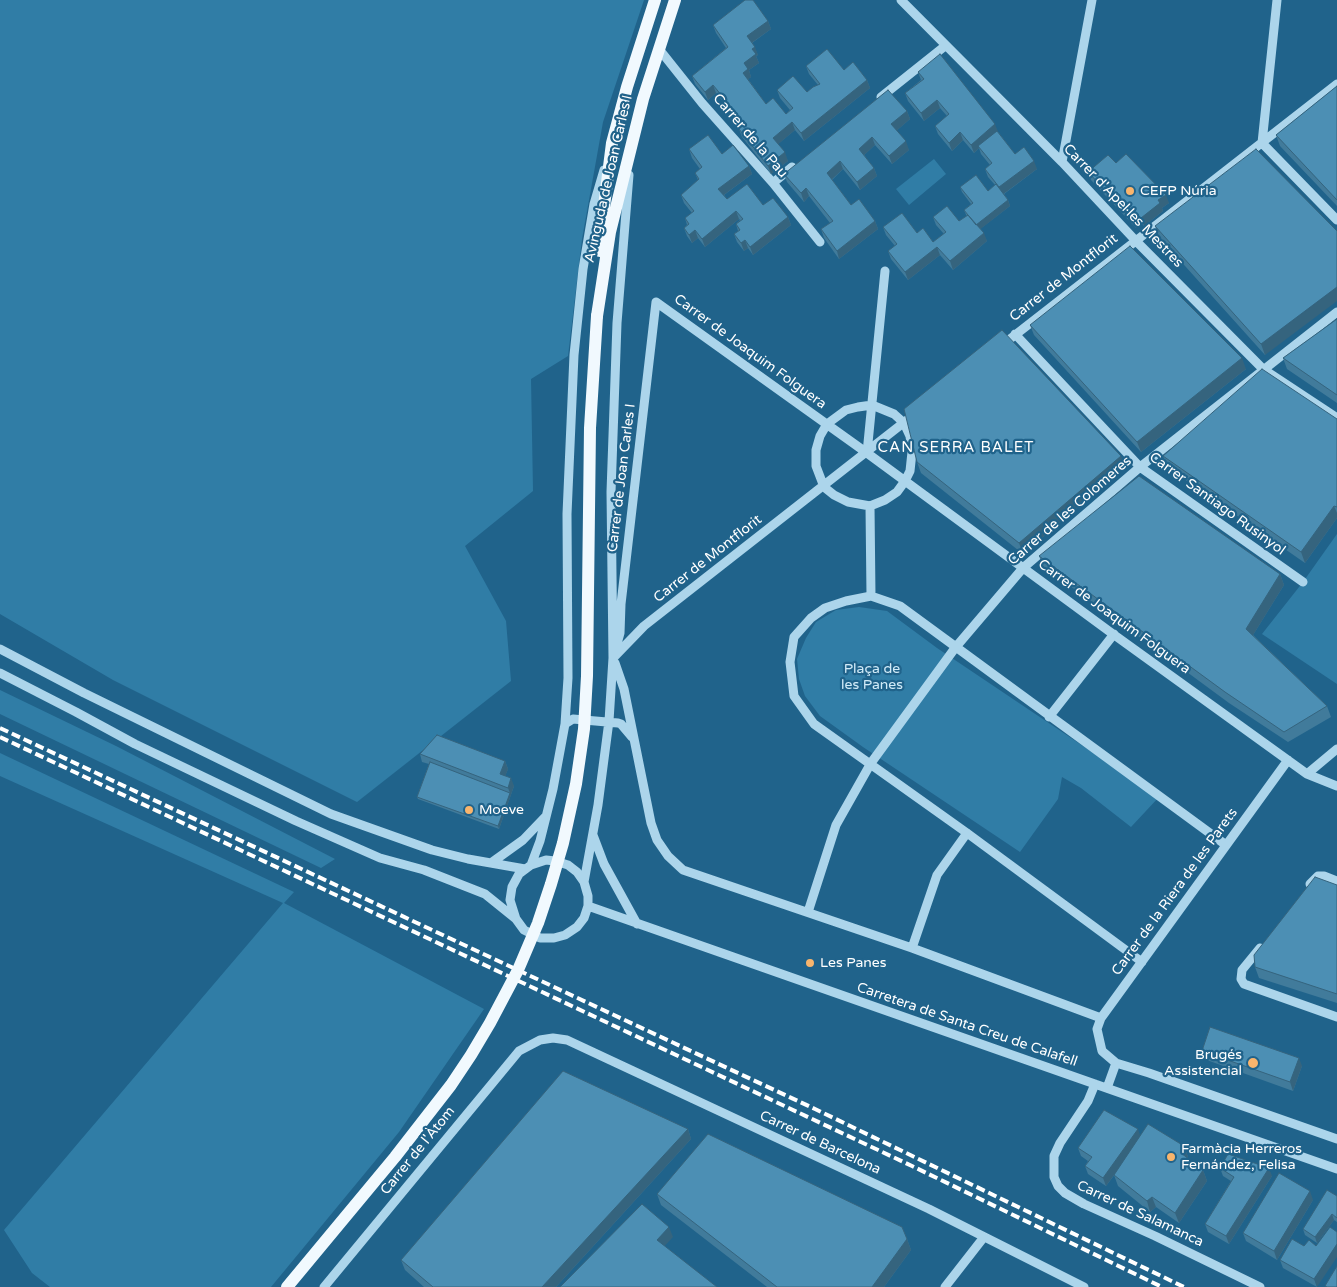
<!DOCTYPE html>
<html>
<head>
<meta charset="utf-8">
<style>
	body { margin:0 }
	canvas { display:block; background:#20638b }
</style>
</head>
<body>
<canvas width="1337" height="1287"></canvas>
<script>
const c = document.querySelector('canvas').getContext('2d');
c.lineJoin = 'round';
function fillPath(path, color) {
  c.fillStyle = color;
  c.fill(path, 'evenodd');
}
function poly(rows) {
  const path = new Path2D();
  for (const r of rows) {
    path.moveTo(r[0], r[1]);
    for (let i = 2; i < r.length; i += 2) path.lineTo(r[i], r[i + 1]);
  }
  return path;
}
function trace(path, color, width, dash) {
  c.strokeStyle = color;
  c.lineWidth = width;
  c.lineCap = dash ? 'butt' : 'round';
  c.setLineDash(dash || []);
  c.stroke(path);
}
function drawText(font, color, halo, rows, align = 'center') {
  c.font = font + ' "Varela Round",sans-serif';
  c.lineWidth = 4.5;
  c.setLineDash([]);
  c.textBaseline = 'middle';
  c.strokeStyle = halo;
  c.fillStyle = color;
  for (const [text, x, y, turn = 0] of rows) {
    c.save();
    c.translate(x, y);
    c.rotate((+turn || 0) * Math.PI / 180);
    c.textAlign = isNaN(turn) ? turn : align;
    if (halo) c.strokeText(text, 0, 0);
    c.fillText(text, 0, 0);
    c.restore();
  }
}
fillPath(poly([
	[0,0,644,0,603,122,582,239,568,356,531,379,533,491,465,546,506,621,511,681,357,802,113,680,0,614],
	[934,159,946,174,909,205,896,189],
	[1337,534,1337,684,1262,634,1303,582],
	[859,607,887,611,937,648,1159,797,1131,827,1081,788,1062,777,1058,799,1020,852,863,747,820,716,805,696,799,679,797,659,806,638,816,622,836,610],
	[0,690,116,746,335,859,321,868,0,714],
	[0,753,294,892,284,903,484,1009,399,1132,271,1287,50,1287,32,1273,4,1230,283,903,0,776]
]), '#307da6');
trace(poly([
	[901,0,1062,162,1135,240,1263,369,1337,418],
	[1277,0,1262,143,1337,220],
	[659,49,702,103,773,183,820,242],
	[881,97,945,46],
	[1062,162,1092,0],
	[773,183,792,167],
	[1015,334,1140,467,1303,582],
	[1001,346,1337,84],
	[872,405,894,414,904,423,910,436,912,452,910,471,905,481,897,492,885,500,870,506,848,502,834,495,824,487,816,466,816,450,820,436,827,424,846,410,858,407,872,405],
	[867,453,885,271],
	[870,506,871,596],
	[0,649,84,693,331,814,432,850,468,859,525,869],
	[614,657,644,626,916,413],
	[613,658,620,633,621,604,656,302,867,453,1109,631,1307,774,1337,786],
	[615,663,624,689,651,823,657,840,668,856,683,870,912,948,1101,1018],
	[0,673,76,712,135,744,296,821,380,858,424,870,485,894,516,919,524,930,540,938,554,938,565,935,577,927,584,918,588,906,588,896,584,882,577,872,568,865,555,861,546,860,531,865,519,874,512,887,510,900,516,919],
	[1049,717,1114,634],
	[565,724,573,719,618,723,621,724,632,737],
	[1288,760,1101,1018,1097,1029,1102,1051,1116,1063,1149,1073,1337,1139],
	[1307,774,1337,749],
	[593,835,604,864,637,924],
	[491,863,523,840,546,816],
	[531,865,540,841,553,789,565,724,568,678,567,514,574,355,583,269,594,204,604,170],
	[584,882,598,805,609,721,613,658,611,492,617,323,629,175],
	[1310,884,1318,876,1324,876,1337,881],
	[588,906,1337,1169],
	[808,912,836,825,871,763,955,648,1023,568,1140,467,1337,312],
	[912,948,937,875,967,833],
	[1260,948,1242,970,1241,979,1244,984,1337,1017],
	[1142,962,967,833,814,724,794,696,790,662,794,637,811,618,825,608,846,601,871,596,900,606,1226,845],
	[1095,1084,1088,1101,1060,1143,1054,1156,1054,1177,1058,1186,1065,1193,1084,1204,1155,1236,1260,1287],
	[1107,1088,1116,1063],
	[324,1287,519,1051,540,1040,553,1038,567,1040,929,1209,1084,1287],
	[945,1287,984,1237]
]), '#acd5eb', 9);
trace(poly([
	[600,251,601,230,612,143,627,87,655,0],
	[597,316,610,232,643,99,675,0]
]), '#f1f9fe', 12);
trace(poly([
	[0,728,815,1109,1184,1287],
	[0,737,912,1166,1162,1287]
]), '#fff', 4, [9, 4]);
trace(poly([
	[287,1287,395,1157,451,1085,471,1055,490,1023,518,970,538,923,551,884,563,843,576,784,584,729,587,676,590,428,597,316]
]), '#f1f9fe', 12);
fillPath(poly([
	[768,21,771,29,752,43,758,55,756,56,759,63,749,70,751,77,748,79,766,104,786,114,790,110,780,98,777,90,807,92,818,85,809,74,806,66,844,70,867,80,870,88,804,141,795,130,778,144,788,161,771,174,742,137,739,129,743,126,716,93,708,100,695,84,692,76,726,48,716,33,713,25],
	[918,72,998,132,1015,154,1037,169,1004,194,1008,200,1010,206,980,229,987,241,953,270,940,255,908,280,891,259,888,251,895,246,886,235,883,227,917,233,933,242,944,234,936,225,933,217,959,221,967,217,964,210,971,204,962,192,960,187,988,191,995,185,988,177,985,169,990,165,981,154,979,148,974,153,963,140,952,151,938,134,935,126,947,116,940,108,924,121,908,101,905,93,921,80],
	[1337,86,1337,206,1280,146,1276,135],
	[907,111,910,119,896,131,909,150,892,164,875,145,864,155,874,168,877,176,860,190,843,169,832,180,851,205,875,221,878,229,839,259,824,238,821,229,830,223,809,196,804,202,787,182,784,174],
	[689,149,722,154,749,166,752,174,724,195,727,199,763,205,788,217,791,225,753,255,748,248,744,251,737,242,734,234,738,231,736,224,740,220,739,219,705,247,698,238,692,243,687,236,684,228,687,225,685,218,692,213,684,203,681,195,698,180,695,173,700,169,692,158],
	[1116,163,1169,203,1162,208,1163,211,1144,226,1142,224,1136,228,1091,180,1088,172],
	[1155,226,1337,231,1265,355,1159,237],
	[1337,319,1337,403,1287,369,1283,358],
	[1030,325,1246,369,1141,452,1034,335],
	[1337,419,1337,518,1305,563,1167,467,1163,456],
	[917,462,1125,467,1023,554,921,473],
	[1039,556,1280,574,1284,585,1253,635,1327,706,1331,717,1288,742,1229,703,1043,566],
	[420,754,505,761,508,769,505,776,514,786,499,829,418,799,417,797,429,764,422,762],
	[1337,885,1337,1003,1259,978,1255,967],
	[1202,1051,1302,1066,1293,1091,1204,1059],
	[688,1129,691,1139,556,1287,424,1287,405,1270,401,1260],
	[1140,1136,1184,1146,1188,1157,1187,1158,1203,1170,1207,1181,1179,1223,1156,1207,1150,1212,1118,1186,1114,1175,1121,1166,1106,1186,1088,1174,1085,1166,1088,1161,1081,1156,1078,1148],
	[1220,1168,1272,1176,1229,1244,1208,1232,1205,1224,1231,1181,1223,1176],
	[657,1194,907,1239,911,1250,884,1287,767,1287,661,1205],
	[1337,1196,1337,1222,1334,1220,1317,1243,1305,1235,1303,1229],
	[1313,1200,1277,1260,1246,1241,1243,1233],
	[1304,1246,1317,1287,1283,1268,1280,1260]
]), '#417b9b');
fillPath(poly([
	[768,21,771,29,750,44,747,36],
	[755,47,758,55,756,56,759,63,749,70,751,77,746,81,743,73,744,63,752,49],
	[867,80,870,88,804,141,801,133],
	[713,85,716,93,708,100,705,92],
	[937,100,940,108,924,121,921,113],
	[907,111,910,119,894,133,891,124],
	[792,122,795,130,776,146,773,138],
	[995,124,998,132,978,146,979,148,974,153,971,145],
	[960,132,963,140,952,151,949,143],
	[872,137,875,145,862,157,859,149],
	[906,141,909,150,892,164,889,156],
	[785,152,788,161,771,174,768,166],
	[840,161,843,169,830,181,827,173],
	[1034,161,1037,169,1002,195,999,187],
	[749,166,752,174,721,197,718,189],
	[874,168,877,176,860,190,857,182],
	[806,188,809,196,804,202,801,193],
	[1166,195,1169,203,1162,208,1163,211,1144,226,1141,218,1158,200],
	[1008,200,1010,206,978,231,976,225],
	[736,211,739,219,705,247,702,239],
	[1139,216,1142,224,1136,228,1133,220],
	[788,217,791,225,753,255,750,247],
	[875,221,878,229,839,259,837,251],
	[695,230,698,238,692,243,689,235],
	[984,233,987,241,953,270,950,261],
	[745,240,748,248,744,251,741,243],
	[937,247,940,255,908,280,905,272],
	[1337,287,1337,301,1265,355,1261,344],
	[1242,358,1246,369,1141,452,1137,442],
	[1121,456,1125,467,1023,554,1019,543],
	[1334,506,1337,513,1337,518,1305,563,1301,552],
	[1280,574,1284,585,1250,640,1246,629],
	[505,761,508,769,503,782,500,774],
	[511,778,514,786,499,829,498,826,510,793,508,788],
	[1299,1058,1302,1066,1293,1091,1290,1082],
	[688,1129,691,1139,556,1287,542,1287],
	[1138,1129,1141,1138,1106,1186,1103,1178],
	[1184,1146,1188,1157,1185,1163,1181,1153],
	[1269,1168,1272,1176,1229,1244,1226,1236],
	[1203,1170,1207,1181,1179,1223,1175,1213],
	[1310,1191,1313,1200,1277,1260,1274,1251],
	[1152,1197,1156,1207,1150,1212,1147,1201],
	[1332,1214,1334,1220,1317,1243,1315,1237],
	[669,1227,673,1237,661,1250,657,1240],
	[907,1239,911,1250,884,1287,872,1287],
	[1337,1244,1337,1257,1317,1287,1314,1279]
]), '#35647e');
const building = poly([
	[745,0,753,0,768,21,747,36,755,47,752,49,756,54,744,63,748,69,743,73,766,104,773,98,786,114,793,108,777,90,793,76,807,92,813,87,820,84,806,66,827,49,844,70,853,62,867,80,801,133,792,122,773,138,785,152,768,166,739,129,745,124,713,85,705,92,692,76,728,47,713,25,745,0],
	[940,54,995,124,971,145,960,132,949,143,935,126,949,114,937,100,921,113,905,93,924,79,918,72,940,54],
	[1337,86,1337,200,1276,135,1337,86],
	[888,90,907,111,891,124,906,141,889,156,872,137,859,149,874,168,857,182,840,161,827,173,851,205,859,199,875,221,837,251,821,229,833,221,806,188,801,193,784,174,888,90],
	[997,131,1015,154,1024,147,1034,161,999,187,985,169,992,163,978,146,997,131],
	[708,135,722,154,733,145,749,166,718,189,727,199,747,184,763,205,773,198,788,217,750,247,745,240,741,243,734,234,740,230,736,224,743,219,736,211,702,239,695,230,689,235,684,228,689,224,685,218,694,211,681,195,699,179,695,173,702,167,689,149,708,135],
	[1256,149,1337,231,1337,287,1261,344,1155,226,1256,149],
	[1126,154,1166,195,1158,200,1160,203,1141,218,1139,216,1133,220,1088,172,1108,155,1116,163,1126,154],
	[976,175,988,191,996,184,1008,200,976,225,964,210,973,203,960,187,976,175],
	[947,206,959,221,968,215,984,233,950,261,937,247,905,272,888,251,897,244,883,227,902,213,917,233,923,228,933,242,946,232,933,217,947,206],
	[1130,246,1242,358,1137,442,1030,325,1130,246],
	[1337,319,1337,395,1283,358,1337,319],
	[1002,330,1121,456,1019,543,917,462,904,409,1002,330],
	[1262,369,1337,419,1337,507,1334,506,1301,552,1163,456,1262,369],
	[1139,476,1280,574,1246,629,1327,706,1284,732,1225,692,1039,556,1139,476],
	[437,735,505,761,500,774,511,778,508,788,420,754,437,735],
	[430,762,510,793,498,826,417,797,430,762],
	[1315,877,1337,885,1337,994,1255,967,1254,955,1315,877],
	[1210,1027,1299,1058,1290,1082,1202,1051,1210,1027],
	[563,1071,688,1129,542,1287,433,1287,401,1260,563,1071],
	[1104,1110,1138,1129,1103,1178,1085,1166,1092,1157,1078,1148,1104,1110],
	[1148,1124,1184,1146,1181,1153,1203,1170,1175,1213,1152,1197,1147,1201,1114,1175,1148,1124],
	[708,1134,902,1227,907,1239,872,1287,777,1287,657,1194,708,1134],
	[1228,1154,1269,1168,1226,1236,1205,1224,1234,1177,1220,1168,1228,1154],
	[1279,1173,1310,1191,1274,1251,1243,1233,1279,1173],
	[1327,1190,1337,1196,1337,1218,1332,1214,1315,1237,1303,1229,1327,1190],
	[642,1204,669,1227,657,1240,717,1287,560,1287,642,1204],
	[1330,1227,1337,1232,1337,1244,1314,1279,1280,1260,1292,1239,1304,1246,1309,1240,1316,1246,1330,1227],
	[1337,1266,1337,1287,1327,1287,1325,1286,1337,1266]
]);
fillPath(building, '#4c8fb4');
trace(building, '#35647e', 1);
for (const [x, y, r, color] of [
	[1130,191,5,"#f9b56d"],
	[469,810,5,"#f9b56d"],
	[810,963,5,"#f9b56d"],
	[1253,1063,6,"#f9b56d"],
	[1171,1157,5,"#f9b56d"]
]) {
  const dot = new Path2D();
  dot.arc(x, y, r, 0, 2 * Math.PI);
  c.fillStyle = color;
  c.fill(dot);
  trace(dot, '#20638b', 2);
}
drawText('14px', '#fff', '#20638b', [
	["Carrer de la Pau",750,136,49],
	["Avinguda de Joan Carles I",609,179,-77],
	["Carrer d'Apel·les Mestres",1123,206,46],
	["Carrer de Montflorit",1064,278,-38],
	["Carrer de Joaquim Folguera",750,352,36],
	["Carrer de Joan Carles I",622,478,-83],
	["Carrer Santiago Rusinyol",1217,504,36],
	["Carrer de les Colomeres",1070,511,-41],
	["Carrer de Montflorit",708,559,-38],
	["Carrer de Joaquim Folguera",1114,617,36],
	["Carrer de la Riera de les Parets",1175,892,-54],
	["Carretera de Santa Creu de Calafell",967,1025,19],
	["Carrer de Barcelona",820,1143,25],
	["Carrer de l'Àtom",418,1151,-51],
	["Carrer de Salamanca",1140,1214,25]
]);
drawText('14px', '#fff', '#20638b', [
	["CEFP Núria",1140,191],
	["Moeve",479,810],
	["Les Panes",820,963],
	["Brugés",1242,1055,"right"],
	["Assistencial",1242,1071,"right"],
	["Farmàcia Herreros",1181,1149],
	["Fernández, Felisa",1181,1165]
], 'left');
drawText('14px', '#d1ebf8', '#20638b', [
	["Plaça de",872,669],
	["les Panes",872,685]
]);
c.letterSpacing = '1px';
drawText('15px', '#fff', '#20638b', [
	["CAN SERRA BALET",956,448]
]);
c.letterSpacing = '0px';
</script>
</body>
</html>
